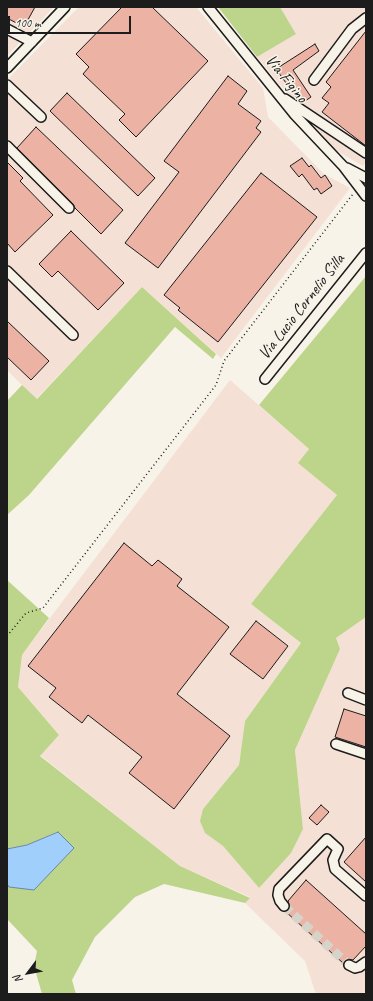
<!DOCTYPE html>
<html>
<head>
<meta charset="utf-8">
<style>
	body { margin:0 }
	#map { position:relative; width:373px; height:1001px; overflow:hidden; background:#f7f3e8; font-family:Caveat,sans-serif }
	canvas { display:block }
	.frame { position:absolute; inset:0; border:8px solid #1c1c1c; pointer-events:none }
	.north { position:absolute; left:8px; top:953px; width:40px; height:40px; -webkit-text-stroke:3px #f7f3e8; paint-order:stroke; rotate:238deg; font-size:11px; font-weight:700; line-height:16px; text-align:center; color:#1c1c1c }
	.north::after { content:''; display:block; margin:auto; width:14px; height:18px; background:#1c1c1c; clip-path:polygon(50% 0,100% 100%,50% 72%,0 100%) }
	.scale { position:absolute; left:8px; top:16px; width:123px; height:18px; box-sizing:border-box; border:2px solid #1c1c1c; border-top:0; padding-left:5px; font-size:12px; line-height:14px; white-space:nowrap; color:#1c1c1c; -webkit-text-stroke:3px #f7f3e8; paint-order:stroke }
</style>
</head>
<body>
<div id="map">
<canvas width="373" height="1001"></canvas>
<div class="frame"></div>
<div class="north">N</div>
<div class="scale">100 m</div>
</div>
<script>
const c = document.querySelector('canvas').getContext('2d');
c.lineJoin = 'round';
function fillPath(path, color) {
  c.fillStyle = color;
  c.fill(path, 'evenodd');
}
function poly(rows) {
  const path = new Path2D();
  for (const r of rows) {
    path.moveTo(r[0], r[1]);
    for (let i = 2; i < r.length; i += 2) path.lineTo(r[i], r[i + 1]);
  }
  return path;
}
function trace(path, color, width, dash) {
  c.strokeStyle = color;
  c.lineWidth = width;
  c.lineCap = dash ? 'butt' : 'round';
  c.setLineDash(dash || []);
  c.stroke(path);
}
function drawText(font, color, halo, rows, align = 'center') {
  c.font = font + ' Caveat,sans-serif';
  c.lineWidth = 3;
  c.setLineDash([]);
  c.textBaseline = 'middle';
  c.strokeStyle = halo;
  c.fillStyle = color;
  for (const [text, x, y, turn = 0] of rows) {
    c.save();
    c.translate(x, y);
    c.rotate((+turn || 0) * Math.PI / 180);
    c.textAlign = isNaN(turn) ? turn : align;
    if (halo) c.strokeText(text, 0, 0);
    c.fillText(text, 0, 0);
    c.restore();
  }
}
fillPath(poly([
	[7,7,54,7,7,56],
	[79,7,196,7,263,88,268,117,324,174,350,188,221,358,142,287,36,399,7,370,7,80],
	[280,7,366,7,366,162,363,166,332,148,257,57,296,34],
	[230,380,309,449,299,463,337,495,251,604,301,643,245,721,239,765,203,809,205,833,223,846,259,888,303,829,295,750,340,649,336,638,366,617,366,991,363,994,316,994,305,961,245,903,250,897,180,866,40,755,59,735,18,687,22,655]
]), '#f4e0d4');
fillPath(poly([
	[218,7,280,7,296,34,257,57],
	[366,276,366,617,336,638,340,649,295,750,303,829,291,853,259,888,223,846,205,833,200,821,203,809,239,765,245,721,301,643,251,604,337,495,298,463,309,449,259,405],
	[142,287,216,354,213,359,175,327,29,495,7,515,7,401,22,385,37,399],
	[7,580,49,618,22,655,18,687,59,735,40,756,180,866,250,898,245,903,164,884,135,897,95,937,72,980,76,994,42,994,34,966,37,951,7,919,7,884,9,887,57,832,27,845,7,849]
]), '#bdd58b');
const water = poly([
	[58,832,74,848,34,890,9,887,7,884,7,849,27,845,58,832]
]);
fillPath(water, '#a0cffb');
trace(water, '#6b87a2', 1);
const building = poly([
	[7,7,35,7,24,27,7,18,7,7],
	[122,7,152,7,208,61,136,137,119,120,125,114,83,74,89,67,76,54,122,7],
	[366,31,366,146,322,112,329,103,322,98,331,87,326,82,366,31],
	[315,44,319,51,293,70,311,97,302,103,299,101,276,69,315,44],
	[228,76,247,91,238,104,261,121,256,128,261,132,158,268,125,243,179,172,164,161,228,76],
	[67,93,155,178,138,196,50,111,67,93],
	[36,127,123,210,101,234,75,208,73,204,17,148,36,127],
	[302,158,309,167,311,165,321,178,325,175,332,186,321,194,317,188,314,190,302,174,299,177,290,166,302,158],
	[7,162,23,178,20,181,53,215,15,252,7,243,7,162],
	[261,173,317,217,218,342,178,310,180,308,164,295,261,173],
	[71,231,124,283,98,310,58,271,52,277,39,264,71,231],
	[7,321,49,361,31,380,7,357,7,321],
	[124,543,152,566,158,560,182,579,177,586,229,627,177,694,230,736,174,809,129,773,142,757,88,715,82,723,49,697,56,688,28,666,124,543],
	[256,621,288,646,263,679,230,654,256,621],
	[344,709,366,716,366,747,335,737,344,709],
	[321,805,329,812,317,825,309,818,321,805],
	[366,837,366,882,344,862,366,837],
	[306,880,366,934,366,946,353,960,348,959,343,963,286,912,290,908,288,901,306,880]
]);
fillPath(building, '#ecb3a5');
trace(building, '#1c1c1c', 1);
trace(poly([
	[284,906,349,965]
]), '#d6d3c9', 9, [9, 4.5]);
const minor = poly([
	[208,7,295,115,344,167,366,196],
	[7,29,32,42],
	[7,68,65,7],
	[314,80,352,29,366,18],
	[7,85,41,117],
	[285,99,366,153],
	[7,146,69,208],
	[347,168,366,178],
	[7,271,73,335],
	[265,379,366,253],
	[348,693,366,700],
	[336,744,366,754],
	[284,906,280,901,278,895,279,889,327,839,338,849,333,860,335,869,366,896],
	[349,965,355,968,359,967,366,962]
]);
trace(minor, '#1c1c1c', 12);
trace(poly([
	[7,636,26,613,43,608,216,385,224,361,353,194]
]), '#1c1c1c', 1.5, [1, 3]);
trace(minor, '#f7f3e8', 9);
drawText('17px', '#1c1c1c', '#f7f3e8', [
	["Via Figino",286,79,51],
	["Via Lucio Cornelio Silla",302,307,-52]
]);
</script>
</body>
</html>
